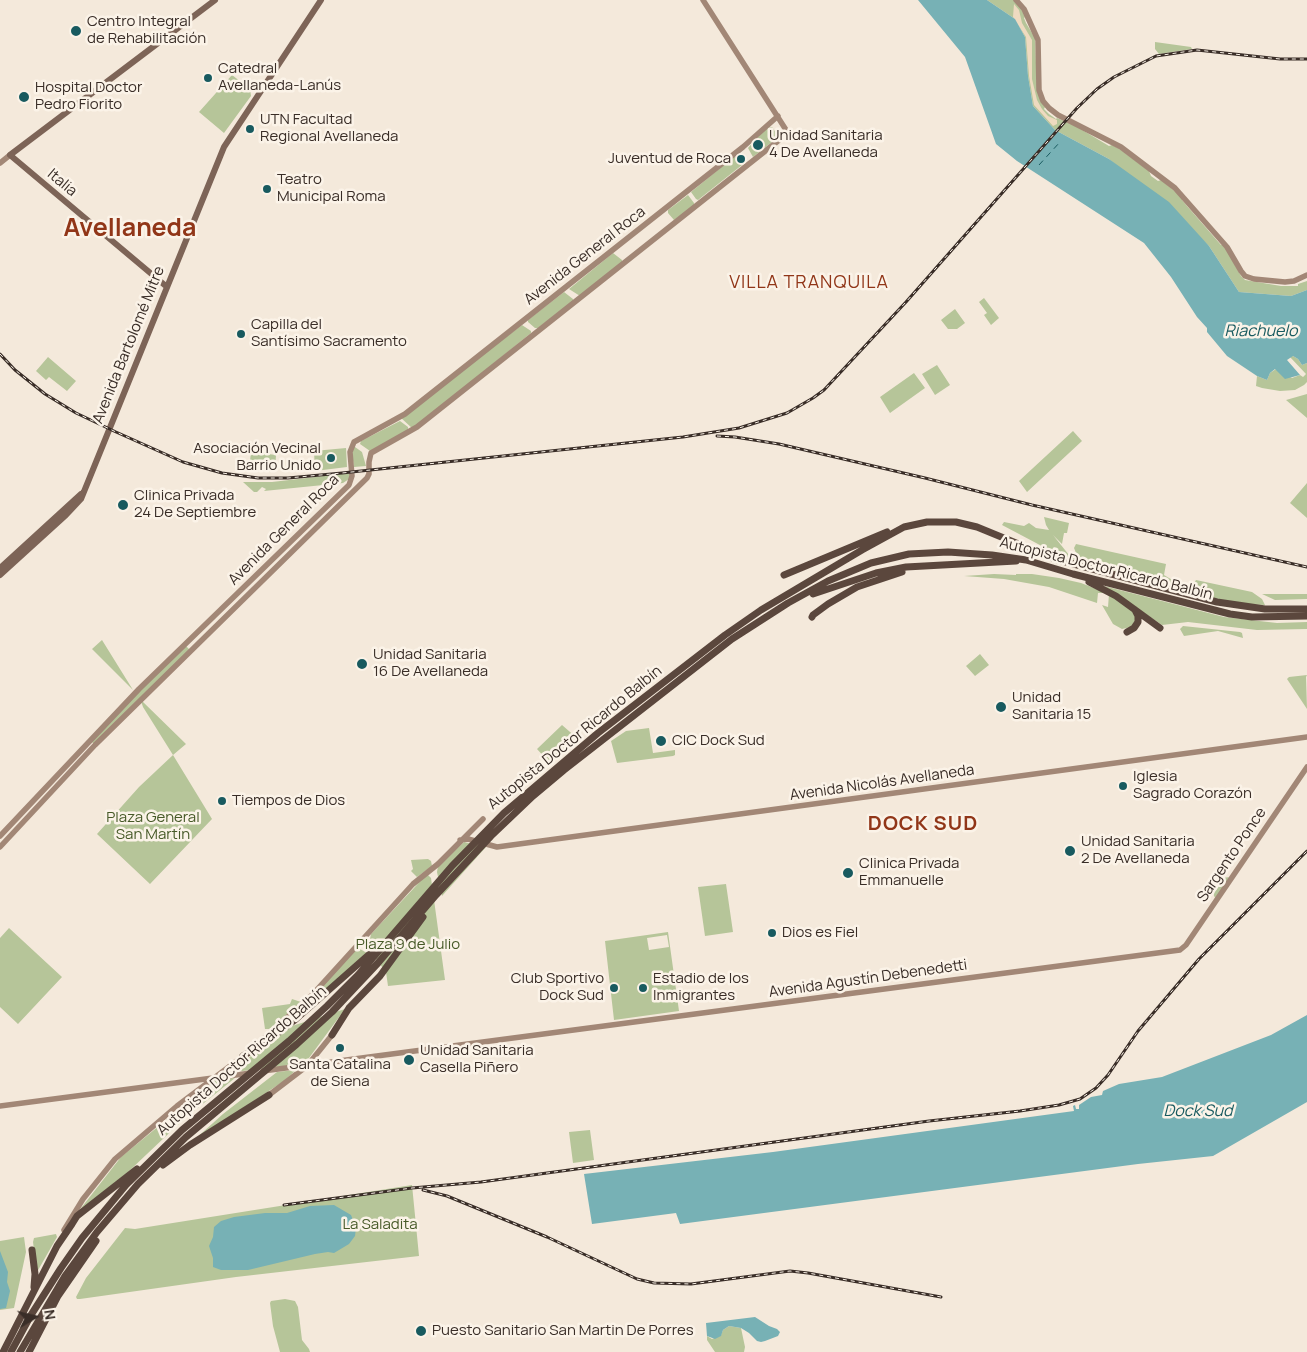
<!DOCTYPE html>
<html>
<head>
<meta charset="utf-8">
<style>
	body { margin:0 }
	#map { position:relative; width:1307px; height:1352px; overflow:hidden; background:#f4e9db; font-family:Manrope,sans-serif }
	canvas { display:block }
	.north { position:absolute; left:10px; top:1292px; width:50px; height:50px; -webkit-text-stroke:4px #fbf3e8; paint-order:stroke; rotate:81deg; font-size:14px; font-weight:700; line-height:20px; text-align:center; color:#392d27 }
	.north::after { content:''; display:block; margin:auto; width:18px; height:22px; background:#392d27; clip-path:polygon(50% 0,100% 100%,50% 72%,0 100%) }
</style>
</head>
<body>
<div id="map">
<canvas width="1307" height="1352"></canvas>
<div class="north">N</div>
</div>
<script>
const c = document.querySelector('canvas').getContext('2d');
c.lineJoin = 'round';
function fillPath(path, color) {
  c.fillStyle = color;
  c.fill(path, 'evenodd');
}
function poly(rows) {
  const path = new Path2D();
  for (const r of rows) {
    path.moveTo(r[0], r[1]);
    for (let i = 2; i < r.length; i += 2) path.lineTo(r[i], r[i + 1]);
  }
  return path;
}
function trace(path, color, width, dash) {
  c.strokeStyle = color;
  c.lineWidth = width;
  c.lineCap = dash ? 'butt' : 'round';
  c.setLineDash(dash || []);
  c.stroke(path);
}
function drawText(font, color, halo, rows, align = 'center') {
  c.font = font + ' Manrope,sans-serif';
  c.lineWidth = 5;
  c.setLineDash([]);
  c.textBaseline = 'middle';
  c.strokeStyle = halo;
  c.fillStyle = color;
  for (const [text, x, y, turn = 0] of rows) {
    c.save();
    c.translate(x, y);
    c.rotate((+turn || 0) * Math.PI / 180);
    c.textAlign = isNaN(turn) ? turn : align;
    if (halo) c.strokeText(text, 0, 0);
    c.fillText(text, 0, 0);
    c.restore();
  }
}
fillPath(poly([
	[987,0,1014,0,1019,4,1025,17,1024,18,1026,23,1035,38,1037,87,1045,107,1044,109,1049,114,1056,119,1057,118,1074,125,1109,146,1112,145,1121,150,1149,171,1151,176,1158,181,1161,180,1182,197,1182,200,1187,206,1221,245,1224,245,1241,276,1245,280,1281,286,1298,286,1298,284,1307,281,1307,290,1291,296,1239,292,1209,246,1109,159,1055,130,1033,106,1028,76,1025,37,1015,19],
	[1155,42,1191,47,1192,49,1159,54,1155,49],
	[232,75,250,89,251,96,224,133,199,112],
	[767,127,772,127,777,134,777,138,753,157,748,148],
	[735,156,742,165,698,200,696,199,691,192],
	[688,195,694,203,694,206,674,220,668,213,668,210],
	[613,253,622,260,622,262,580,296,569,289],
	[564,292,573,299,573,301,538,328,535,328,528,322,528,320],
	[984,298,999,318,991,325,984,315,987,313,979,302],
	[955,309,965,323,957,329,948,329,941,320],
	[522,325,531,331,531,333,413,429,400,417],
	[1293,356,1298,359,1302,365,1307,363,1307,382,1304,385,1295,390,1280,391,1262,388,1256,386,1257,376,1267,380,1270,373,1276,369,1292,378,1300,375,1303,377,1306,374,1290,357],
	[48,357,76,381,67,391,49,377,46,380,36,371],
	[937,365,950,385,935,395,922,374],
	[914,373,925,388,890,413,880,397],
	[1307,394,1307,418,1286,400],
	[400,421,408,427,408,430,370,451,360,444,361,441],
	[1073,431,1082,441,1027,492,1019,481],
	[354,447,355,447,362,452,366,466,354,467,352,454],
	[346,448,347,467,315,471,314,451],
	[251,452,276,455,275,472,249,470,249,461,247,470,242,469,244,460,250,461],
	[350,473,349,479,343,483,264,491,266,489,262,487,257,492,254,492,243,482,272,482],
	[1307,483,1307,518,1290,503],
	[1044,517,1069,523,1067,533,1064,533,1062,544,1053,535,1069,555,1078,558,1074,548,1076,544,1166,564,1164,575,1179,584,1191,588,1196,580,1252,592,1262,599,1265,605,1237,604,1083,563,1055,553,1002,525,1004,522,1024,526,1029,523,1036,528,1049,530,1046,525],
	[994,574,1016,575,1016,574,1032,574,1059,578,1081,583,1107,593,1098,593,1097,603,1049,587,1004,579,964,576],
	[1104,586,1224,617,1277,623,1307,622,1307,629,1257,630,1188,622,1162,625],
	[1109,594,1135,611,1137,617,1131,627,1122,629,1113,624,1102,605,1108,607],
	[1262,594,1307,594,1307,599,1275,600],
	[1183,626,1240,632,1242,633,1243,638,1218,631,1184,636,1180,629],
	[102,640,133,690,92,649],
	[185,645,192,652,142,701,186,744,173,755,212,819,150,884,97,834,139,787,173,755,143,707,141,701,95,745,90,740],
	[980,654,989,665,975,676,966,666],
	[1307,675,1306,677,1307,709,1287,679,1289,677],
	[562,725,577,738,548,761,537,749],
	[649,728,653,753,675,750,675,755,673,756,617,763,611,741,626,731],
	[464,842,486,847,442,896,437,872,438,866],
	[428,859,431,861,432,866,417,877,411,871,413,869,411,860],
	[427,874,431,878,445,980,388,986,386,972,368,949,371,934],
	[1229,877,1217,900,1214,896,1212,880],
	[726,884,733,932,705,936,698,887],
	[9,928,62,977,18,1024,0,1007,0,938],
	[668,932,679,1011,614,1020,605,941],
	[667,935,669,947,649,950,647,938],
	[360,949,367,953,307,1005,321,987,356,950],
	[292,999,301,1002,270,1029,265,1029,262,1008,290,1004],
	[345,1009,306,1062,301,1064,234,1072,232,1070,292,1026],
	[295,1070,295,1071,284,1081,193,1141,223,1114,277,1072],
	[235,1078,184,1119,128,1172,78,1212,121,1157,215,1080],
	[590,1130,594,1160,573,1163,569,1132],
	[412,1185,419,1256,236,1277,80,1299,77,1299,76,1297,86,1278,125,1228,135,1229],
	[56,1234,57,1237,37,1272,33,1242,34,1238],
	[24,1237,26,1252,14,1308,0,1310,0,1241],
	[285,1299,295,1301,298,1307,302,1340,309,1349,310,1352,280,1352,273,1326,270,1303,271,1301],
	[729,1326,741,1328,745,1347,744,1352,715,1352,707,1340,707,1336,712,1339,721,1335,723,1330]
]), '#b6c599');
fillPath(poly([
	[1014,4,1019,10,1022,23,1032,40,1032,79,1037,100,1042,109,1048,116,1057,120,1057,124,1053,126,1034,105,1029,76,1026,37,1013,17]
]), '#eedac0');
fillPath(poly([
	[918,0,987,0,1015,19,1025,37,1028,76,1033,106,1055,130,1109,159,1169,202,1209,246,1239,292,1291,296,1307,290,1307,363,1302,365,1298,359,1293,356,1287,360,1300,375,1285,379,1275,369,1270,373,1267,380,1257,376,1227,356,1207,332,1207,328,1197,317,1171,277,1144,243,1017,161,996,144,965,57],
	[1307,1015,1307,1102,1213,1156,1138,1164,680,1224,676,1213,592,1224,584,1174,773,1152,1074,1111,1073,1106,1075,1105,1076,1109,1079,1109,1079,1105,1091,1097,1102,1095,1103,1091,1119,1084,1162,1077,1271,1035],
	[334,1205,351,1215,356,1228,355,1236,349,1244,334,1253,328,1252,315,1254,248,1270,221,1270,213,1267,213,1258,209,1246,213,1237,214,1227,221,1221,234,1217,265,1213,287,1213,310,1206],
	[0,1251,8,1272,7,1282,10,1291,6,1308,0,1309],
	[755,1317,769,1326,777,1329,780,1332,778,1336,765,1341,761,1342,757,1341,749,1333,741,1328,729,1326,723,1330,721,1336,715,1339,707,1336,706,1323]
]), '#77b1b5');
trace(poly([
	[1039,165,1060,142]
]), '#185a5f', 1, [6, 5]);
trace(poly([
	[1016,0,1024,9,1038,40,1039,90,1043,101,1049,108,1058,115,1121,147,1175,188,1227,247,1241,271,1245,276,1254,279,1285,282,1294,281,1307,275],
	[0,163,10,155],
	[0,836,139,689,349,485,352,476,350,452,354,442,405,414,743,147,778,116],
	[460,840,468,839,497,847,1307,737],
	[0,847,95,745,367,478,369,474,369,462,371,453,417,427,788,133,703,0],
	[261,1041,312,995,413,884,438,864,483,819],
	[263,1071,1180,950,1186,945,1307,767],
	[269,1095,307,1066,332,1035],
	[0,1106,251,1073],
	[64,1230,83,1199,115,1159,177,1106,246,1054]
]), '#a28776', 5.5);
trace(poly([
	[167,287,10,155,215,0],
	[0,568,81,494],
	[0,575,66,515,81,499,224,147,321,0]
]), '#7d6457', 6);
trace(poly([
	[784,575,887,532],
	[1089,582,1116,596,1160,628],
	[813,594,876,573,906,567,1016,561],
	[812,617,813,615,828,604,857,587,902,572],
	[1127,632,1134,628,1138,622,1138,616,1135,610],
	[332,1035,349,1008,380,976,423,917],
	[243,1056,271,1038,296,1019,373,951],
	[163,1165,190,1145,269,1095],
	[32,1250,35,1274,34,1287],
	[3,1352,57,1246,72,1224,77,1216,137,1169],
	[11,1352,31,1315,61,1268,82,1238,126,1185,182,1130,289,1041,327,1006,358,975,452,866,504,813,598,733,725,635,761,610,862,550,904,527,927,522,956,522,977,527,1055,559,1217,602,1265,609,1307,609],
	[20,1352,65,1276,97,1232,138,1184,186,1137,297,1044,332,1012,378,963,436,895,491,836,533,796,564,770,732,639,788,603,828,581,871,563,909,554,948,552,992,555,1026,560,1073,574,1230,614,1252,617,1307,616],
	[29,1352,58,1296,96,1241]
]), '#5b473d', 7);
const rail = poly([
	[0,354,15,370,45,394,76,413,116,432,183,462,222,473,258,478,288,478,342,473,683,437,739,428,787,413,813,398,824,390,906,302,1077,108,1097,89,1114,77,1156,56,1197,50,1280,59,1307,59],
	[717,436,735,437,779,444,925,478,1032,505,1307,567],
	[423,1190,447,1196,547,1237,637,1279,654,1283,691,1284,790,1271,808,1273,941,1297],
	[284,1205,412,1188,481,1182,929,1121,1020,1111,1059,1105,1080,1099,1096,1088,1108,1075,1138,1031,1199,959,1307,851]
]);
trace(rail, '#392d27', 3);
trace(rail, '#fbf3e8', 1, [4]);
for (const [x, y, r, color] of [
	[76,31,6,"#185a5f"],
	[208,78,5,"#185a5f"],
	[24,97,6,"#185a5f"],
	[250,129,5,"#185a5f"],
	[758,145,6,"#185a5f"],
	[741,159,5,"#185a5f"],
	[267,189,5,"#185a5f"],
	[241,334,5,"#185a5f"],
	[331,458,5,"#185a5f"],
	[123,505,6,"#185a5f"],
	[362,664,6,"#185a5f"],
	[1001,707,6,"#185a5f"],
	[661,741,6,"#185a5f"],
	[1123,786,5,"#185a5f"],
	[222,801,5,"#185a5f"],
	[1070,851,6,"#185a5f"],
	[848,873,6,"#185a5f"],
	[772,933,5,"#185a5f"],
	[614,988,5,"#185a5f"],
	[643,988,5,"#185a5f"],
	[340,1048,5,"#185a5f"],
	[409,1060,6,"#185a5f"],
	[421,1331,6,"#185a5f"]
]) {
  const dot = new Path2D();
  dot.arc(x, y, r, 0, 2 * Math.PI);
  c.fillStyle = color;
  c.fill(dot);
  trace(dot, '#fbf3e8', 2);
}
drawText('15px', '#392d27', '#fbf3e8', [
	["Centro Integral",87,22],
	["de Rehabilitación",87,39],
	["Catedral",218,69],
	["Avellaneda-Lanús",218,86],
	["Hospital Doctor",35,88],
	["Pedro Fiorito",35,105],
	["UTN Facultad",260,120],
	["Regional Avellaneda",260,137],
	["Unidad Sanitaria",769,136],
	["4 De Avellaneda",769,153],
	["Juventud de Roca",731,159,"right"],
	["Teatro",277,180],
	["Municipal Roma",277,197],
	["Capilla del",251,325],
	["Santísimo Sacramento",251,342],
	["Asociación Vecinal",321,449,"right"],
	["Barrio Unido",321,466,"right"],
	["Clinica Privada",134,496],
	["24 De Septiembre",134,513],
	["Unidad Sanitaria",373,655],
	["16 De Avellaneda",373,672],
	["Unidad",1012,698],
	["Sanitaria 15",1012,715],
	["CIC Dock Sud",672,741],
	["Iglesia",1133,777],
	["Sagrado Corazón",1133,794],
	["Tiempos de Dios",232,801],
	["Unidad Sanitaria",1081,842],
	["2 De Avellaneda",1081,859],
	["Clinica Privada",859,864],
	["Emmanuelle",859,881],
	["Dios es Fiel",782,933],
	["Club Sportivo",604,979,"right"],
	["Dock Sud",604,996,"right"],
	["Estadio de los",653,979],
	["Inmigrantes",653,996],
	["Unidad Sanitaria",420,1051],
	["Casella Piñero",420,1068],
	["Santa Catalina",340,1065,"center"],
	["de Siena",340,1082,"center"],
	["Puesto Sanitario San Martin De Porres",432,1331]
], 'left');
drawText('15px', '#392d27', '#fbf3e8', [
	["Italia",62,183,40],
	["Avenida General Roca",585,256,-38],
	["Avenida Bartolomé Mitre",129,345,-68],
	["Avenida General Roca",284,530,-45],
	["Autopista Doctor Ricardo Balbín",1106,569,14],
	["Autopista Doctor Ricardo Balbín",575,738,-39],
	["Avenida Nicolás Avellaneda",882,783,-8],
	["Sargento Ponce",1232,855,-56],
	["Avenida Agustín Debenedetti",868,979,-8],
	["Autopista Doctor Ricardo Balbín",242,1061,-41]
]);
drawText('15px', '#475a28', '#fbf3e8', [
	["Plaza General",153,818],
	["San Martín",153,835],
	["Plaza 9 de Julio",408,945],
	["La Saladita",380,1225]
]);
drawText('italic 16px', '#185a5f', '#fbf3e8', [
	["Riachuelo",1261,332],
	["Dock Sud",1198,1112]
]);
c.letterSpacing = '1px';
drawText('18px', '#913618', '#fbf3e8', [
	["VILLA TRANQUILA",809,283]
]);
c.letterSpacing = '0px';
c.letterSpacing = '1px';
drawText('bold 20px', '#913618', '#fbf3e8', [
	["DOCK SUD",923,824]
]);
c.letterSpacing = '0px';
drawText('bold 25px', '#913618', '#fbf3e8', [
	["Avellaneda",130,229]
]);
</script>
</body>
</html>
